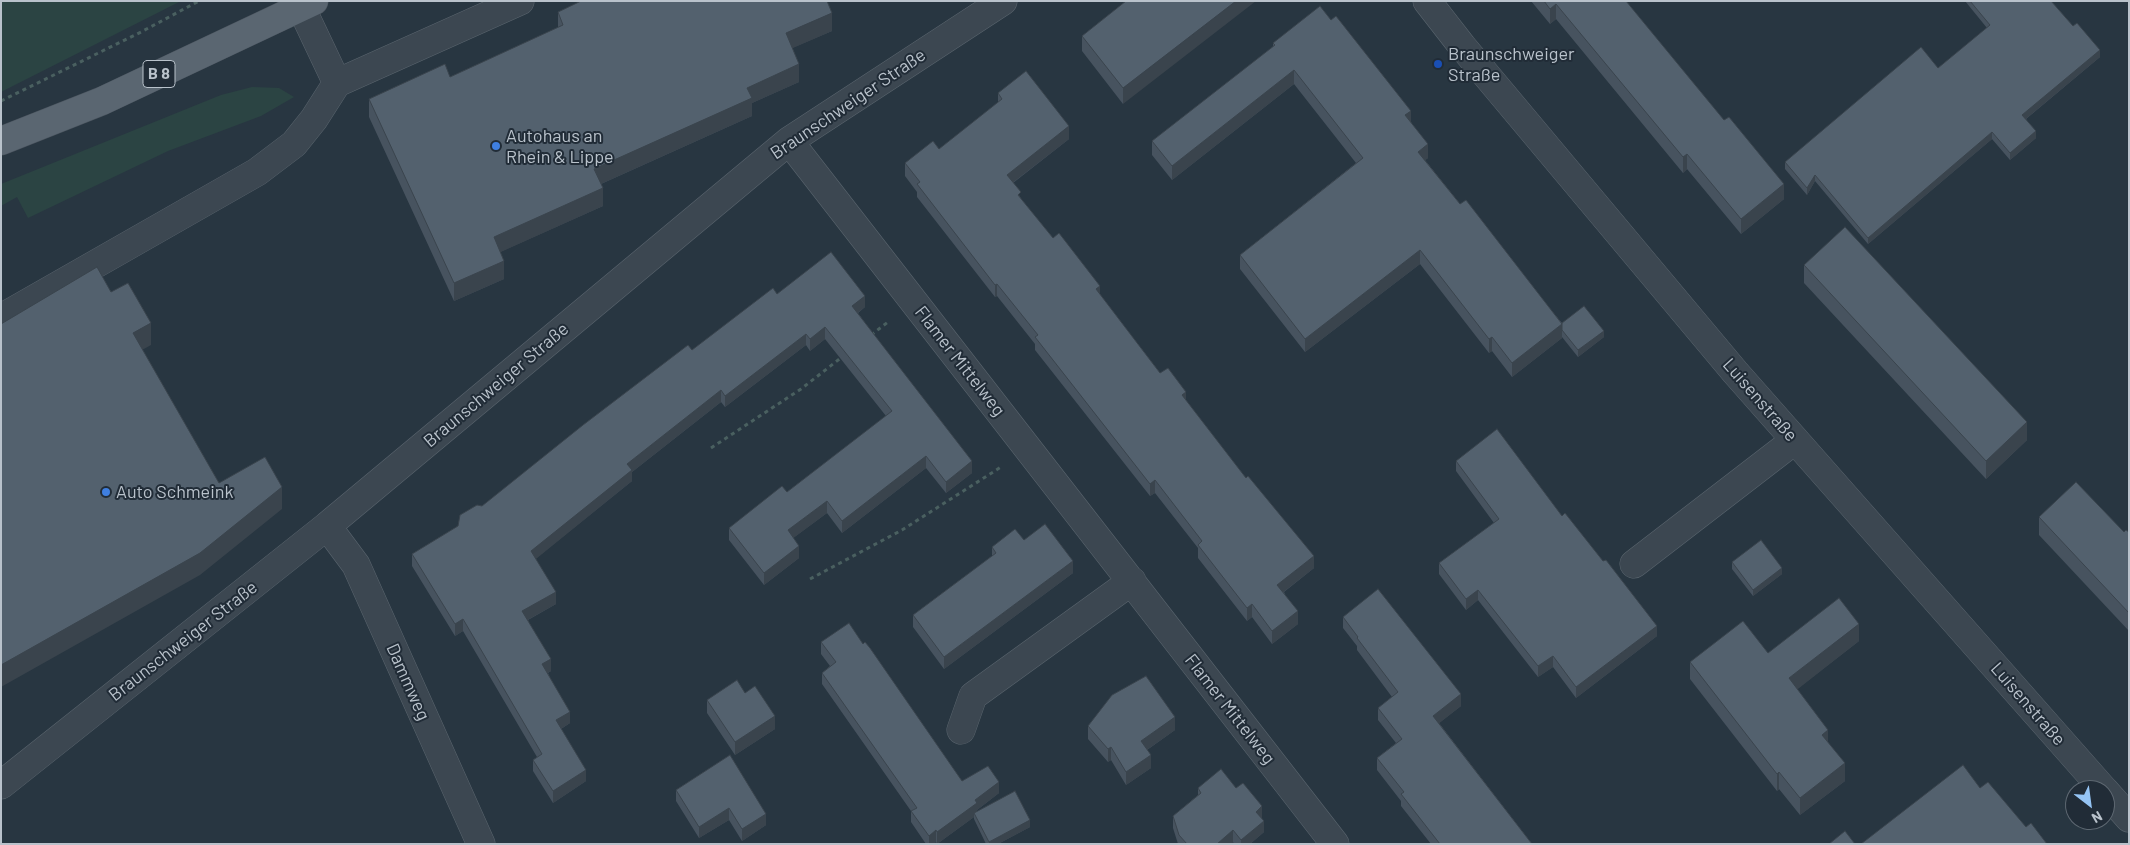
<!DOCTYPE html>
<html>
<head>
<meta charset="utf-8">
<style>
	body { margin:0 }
	#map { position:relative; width:2130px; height:845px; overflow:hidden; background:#283641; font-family:Barlow,sans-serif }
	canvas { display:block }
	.frame { position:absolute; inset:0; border:2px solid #b9c2cb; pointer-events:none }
	.north { position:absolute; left:2065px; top:780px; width:50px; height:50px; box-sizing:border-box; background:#212c37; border:1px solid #5e6872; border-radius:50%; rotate:150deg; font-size:14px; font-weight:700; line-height:20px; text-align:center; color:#b9c2cb }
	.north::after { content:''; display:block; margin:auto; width:18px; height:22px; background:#95c4f4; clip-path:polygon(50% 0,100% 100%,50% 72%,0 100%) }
</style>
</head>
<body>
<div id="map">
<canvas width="2130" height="845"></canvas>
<div class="frame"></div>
<div class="north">N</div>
</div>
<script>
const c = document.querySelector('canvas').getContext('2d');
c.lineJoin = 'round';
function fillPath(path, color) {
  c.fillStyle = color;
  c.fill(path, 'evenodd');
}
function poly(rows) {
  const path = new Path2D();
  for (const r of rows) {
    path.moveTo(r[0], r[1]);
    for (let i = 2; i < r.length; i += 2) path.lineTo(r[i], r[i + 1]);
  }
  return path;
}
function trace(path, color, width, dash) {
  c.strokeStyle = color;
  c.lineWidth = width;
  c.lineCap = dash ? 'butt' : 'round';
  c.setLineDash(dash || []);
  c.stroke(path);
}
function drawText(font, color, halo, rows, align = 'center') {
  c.font = font + ' Barlow,sans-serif';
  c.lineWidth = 4;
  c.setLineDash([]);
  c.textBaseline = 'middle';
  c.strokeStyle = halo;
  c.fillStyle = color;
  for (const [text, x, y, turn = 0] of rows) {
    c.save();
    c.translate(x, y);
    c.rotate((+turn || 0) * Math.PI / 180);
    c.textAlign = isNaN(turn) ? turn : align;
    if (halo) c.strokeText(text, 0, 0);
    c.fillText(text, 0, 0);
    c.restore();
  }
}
fillPath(poly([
	[1,1,181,1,1,92],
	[252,87,279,88,294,97,261,116,168,151,28,218,17,197,1,206,1,184,221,95]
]), '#2b4443');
const minor = poly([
	[1427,1,1462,46,1735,372,2104,790],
	[301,7,337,83,520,1],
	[789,141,1335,844],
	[1,318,257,172,294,144,314,119,337,83],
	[327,526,356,565,481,844],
	[1634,564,1795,440],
	[961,730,973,696,1132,581],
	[1,785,327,526,789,141,1003,1],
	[2105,791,2129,818]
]);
const major = poly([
	[1,141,102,101,314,1]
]);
trace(minor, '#5a656e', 29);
trace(major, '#49535d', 29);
trace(poly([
	[1,101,141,32,199,1],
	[871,335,888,322],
	[711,448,801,389,842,357],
	[810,579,902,530,1001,467]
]), '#4a6060', 3, [4, 4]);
trace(minor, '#3c4751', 28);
trace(major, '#5a6671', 28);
fillPath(poly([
	[1126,1,1123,104,1082,51,1082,36],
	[1531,1,1626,1,1784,199,1741,234,1687,169,1683,173,1556,19,1550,24],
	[1965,1,2051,1,2100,57,2026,119,2036,138,2010,160,1992,139,1868,244,1815,181,1807,195,1785,169,1785,162,1938,68,1987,28],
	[558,12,832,31,792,48,799,82,752,103,752,116,601,184,603,206,500,252,504,279,454,301,369,117,369,99,450,77,558,28],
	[1273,43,1411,122,1428,158,1425,160,1460,204,1562,323,1604,337,1578,357,1562,337,1562,338,1512,377,1492,351,1489,353,1420,264,1305,352,1240,269,1240,255,1356,163,1294,84,1172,180,1152,155,1152,141,1273,47],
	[998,93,1069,139,1013,183,1021,199,1053,238,1100,295,1160,373,1186,401,1314,568,1284,592,1298,624,1272,644,1252,617,1247,621,1198,558,1198,548,1155,493,1150,496,1035,350,1035,344,997,296,995,297,917,197,917,192,905,176,905,163,939,149,998,103],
	[1804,265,2027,440,1986,479,1804,283],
	[777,294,865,307,858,313,972,473,946,493,926,468,842,533,827,513,793,538,799,558,764,585,729,540,729,528,787,492,886,416,825,339,810,351,806,345,725,407,721,402,632,472,632,481,535,559,556,604,528,620,551,671,548,673,570,723,561,729,586,781,553,803,533,771,533,760,537,757,463,631,455,636,412,566,412,554,458,526,482,506,692,350],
	[1456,461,1657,636,1576,698,1553,667,1538,677,1478,600,1466,610,1439,574,1439,563,1494,523,1456,471],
	[2039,517,2129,532,2129,631,2039,535],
	[1024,540,1073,573,944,669,913,627,913,615,992,556,992,547],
	[1732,562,1782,574,1753,596,1732,569],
	[1343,617,1461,706,1439,723,1532,844,1431,844,1401,806,1401,801,1377,770,1377,758,1396,743,1378,720,1378,708,1392,697,1357,650,1357,646,1343,628],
	[1859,641,1797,689,1828,742,1845,781,1800,815,1779,789,1777,791,1690,679,1690,662],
	[821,642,962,781,999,793,977,810,977,811,1030,827,998,844,986,844,974,819,974,817,937,844,936,842,933,844,926,844,911,822,911,811,822,684,822,673,830,666,821,654],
	[707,700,775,729,735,755,707,713],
	[1088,726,1175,730,1147,750,1151,768,1126,785,1111,760,1108,762,1088,739],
	[730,755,766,825,742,841,729,820,699,838,676,801,676,790],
	[1198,788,1236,788,1262,818,1264,832,1250,844,1234,844,1233,842,1231,844,1178,844,1173,828,1173,816,1198,795]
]), '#47535f');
fillPath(poly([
	[1236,1,1256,1,1123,104,1123,88],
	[1556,4,1556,19,1550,24,1550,9],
	[832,13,832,31,786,51,786,33],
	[2100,50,2100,57,2022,122,2022,115],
	[799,64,799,82,752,103,752,116,594,187,594,169,747,88],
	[1294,70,1294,84,1172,180,1172,166],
	[1411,111,1411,124,1405,115],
	[1069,126,1069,139,1007,187,1007,175],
	[2036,131,2036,138,2010,160,2010,153],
	[1992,132,1992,139,1868,244,1868,238],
	[1428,144,1428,158,1418,166,1418,152],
	[1687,154,1687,169,1683,173,1683,157],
	[1815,175,1815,181,1807,195,1807,188],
	[1784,184,1784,199,1741,234,1741,219],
	[603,188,603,206,494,255,494,237],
	[1420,250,1420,264,1305,352,1305,339],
	[504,261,504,279,454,301,454,283],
	[997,284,997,296,995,297,995,285],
	[1100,286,1100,299,1096,289],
	[865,296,865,307,852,317,852,306],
	[151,323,151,345,133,355,133,333],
	[1562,324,1562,338,1512,377,1512,363],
	[825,327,825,339,810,351,810,339],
	[1604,331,1604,337,1578,357,1578,350],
	[806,334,806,345,725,407,725,396],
	[1492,337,1492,351,1489,353,1489,339],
	[721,390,721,402,632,472,632,481,531,563,531,551,627,464],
	[1186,392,1186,404,1182,395],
	[2027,422,2027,440,1986,479,1986,461],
	[926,456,926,468,842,533,842,521],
	[972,461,972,473,946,493,946,482],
	[1155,480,1155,493,1150,496,1150,484],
	[282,487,282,509,200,575,1,687,1,665],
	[827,501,827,513,788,542,788,530],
	[799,546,799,558,764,585,764,573],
	[1314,556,1314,568,1277,597,1277,585],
	[1073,561,1073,573,944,669,944,657],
	[1782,568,1782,574,1753,596,1753,590],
	[1478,590,1478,600,1466,610,1466,599],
	[556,592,556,604,522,623,522,611],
	[1252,604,1252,617,1247,621,1247,608],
	[1298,611,1298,624,1272,644,1272,631],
	[463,619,463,631,455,636,455,624],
	[1859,624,1859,641,1789,696,1789,678],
	[1657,626,1657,636,1576,698,1576,687],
	[1553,656,1553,667,1538,677,1538,666],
	[551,659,551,671,542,676,542,664],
	[1461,694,1461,706,1433,728,1433,716],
	[570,712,570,723,556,732,556,720],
	[775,716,775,729,735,755,735,742],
	[1175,717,1175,730,1141,754,1141,741],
	[1828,730,1828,747,1822,735],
	[1111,747,1111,760,1108,762,1108,749],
	[1151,755,1151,768,1126,785,1126,772],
	[1845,763,1845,781,1800,815,1800,798],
	[586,770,586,781,553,803,553,791],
	[1779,772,1779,789,1777,791,1777,774],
	[999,782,999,793,977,810,977,815,974,813,974,817,937,844,937,832,975,800],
	[1262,806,1262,818,1256,823,1256,812],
	[729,808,729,820,699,838,699,827],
	[766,814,766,825,742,841,742,829],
	[1030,820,1030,827,998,844,989,844,989,842],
	[1264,821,1264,832,1250,844,1241,844,1241,840],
	[936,830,936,842,933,844,929,844,929,836],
	[1233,830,1233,842,1231,844,1217,844]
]), '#3a444d');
const building = poly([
	[581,1,827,1,832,13,786,33,799,64,747,88,752,98,594,169,603,188,494,237,504,261,454,283,369,99,445,64,450,77,563,25,558,12,581,1],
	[1126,1,1236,1,1123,88,1082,36,1126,1],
	[1544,1,1626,1,1724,120,1729,117,1784,184,1741,219,1687,154,1683,157,1556,4,1550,9,1544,1],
	[1970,1,2051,1,2073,26,2077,23,2100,50,2022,115,2036,131,2010,153,1992,132,1868,238,1815,175,1807,188,1785,162,1921,47,1938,68,1990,25,1970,1],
	[1320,6,1331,20,1336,16,1411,111,1405,115,1428,144,1418,152,1460,204,1466,200,1562,324,1512,363,1492,337,1489,339,1420,250,1305,339,1240,255,1363,158,1294,70,1172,166,1152,141,1275,45,1273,43,1320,6],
	[1026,71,1069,126,1007,175,1021,192,1018,195,1053,238,1059,233,1100,286,1096,289,1160,373,1168,368,1186,392,1182,395,1246,478,1248,476,1314,556,1277,585,1298,611,1272,631,1252,604,1247,608,1198,545,1202,541,1155,480,1150,484,1035,337,1038,335,997,284,995,285,917,184,920,182,905,163,933,141,939,149,1002,99,998,93,1026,71],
	[1845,227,2027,422,1986,461,1804,265,1845,227],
	[831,252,865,296,852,306,972,461,946,482,926,456,842,521,827,501,788,530,799,546,764,573,729,528,782,486,787,492,892,411,825,327,810,339,806,334,725,396,721,390,627,464,632,470,531,551,556,592,522,611,551,659,542,664,570,712,556,720,586,770,553,791,533,760,542,754,463,619,455,624,412,554,458,526,460,515,477,505,482,506,583,425,688,345,692,350,773,288,777,294,831,252],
	[97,267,111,292,128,283,151,323,133,333,219,483,265,457,282,487,200,553,1,665,1,324,97,267],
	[1584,306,1604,331,1578,350,1562,330,1562,323,1584,306],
	[1497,429,1562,516,1565,513,1603,561,1606,560,1657,626,1576,687,1553,656,1538,666,1478,590,1466,599,1439,563,1499,519,1456,461,1497,429],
	[2076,482,2124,532,2126,530,2129,532,2129,613,2039,517,2076,482],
	[1045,524,1073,561,944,657,913,615,996,553,992,547,1015,529,1024,540,1045,524],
	[1761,540,1782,568,1753,590,1732,562,1761,540],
	[1378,589,1461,694,1433,716,1532,844,1440,844,1401,794,1404,792,1377,758,1402,739,1378,708,1398,692,1357,638,1358,637,1343,617,1378,589],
	[1839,598,1859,624,1789,678,1828,730,1822,735,1845,763,1800,798,1779,772,1777,774,1690,662,1743,621,1768,653,1839,598],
	[849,623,863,644,865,642,870,648,962,781,988,766,999,782,975,800,977,803,937,832,936,830,929,836,911,811,917,808,822,673,836,662,821,642,849,623],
	[1146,676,1175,717,1141,741,1151,755,1126,772,1111,747,1108,749,1088,726,1112,695,1146,676],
	[737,680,745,693,755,686,775,716,735,742,707,700,737,680],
	[730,755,766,814,742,829,729,808,699,827,676,790,730,755],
	[1963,765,1980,788,1988,782,2026,827,2031,823,2047,844,1861,844,1963,765],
	[1221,769,1236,788,1243,783,1262,806,1256,812,1264,821,1241,840,1233,830,1217,844,1187,844,1179,835,1173,816,1201,793,1198,788,1221,769],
	[1015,791,1030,820,989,842,974,813,1015,791],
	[1845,831,1855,844,1829,844,1845,831]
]);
fillPath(building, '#53616e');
trace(building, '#3a444d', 1);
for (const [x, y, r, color] of [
	[1438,64,5,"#1a4fb4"],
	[496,146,5,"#3f7fe0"],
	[106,492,5,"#3f7fe0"]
]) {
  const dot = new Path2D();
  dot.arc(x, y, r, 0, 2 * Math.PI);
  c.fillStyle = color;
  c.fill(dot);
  trace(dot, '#212c37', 2);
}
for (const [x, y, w] of [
	[159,74,32]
]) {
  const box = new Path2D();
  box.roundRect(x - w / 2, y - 13.5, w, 27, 4);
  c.fillStyle = '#212c37';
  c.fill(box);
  trace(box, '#b9c2cb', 1);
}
drawText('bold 16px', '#b9c2cb', null, [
	["B 8",159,74]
]);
drawText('18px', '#b9c2cb', '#212c37', [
	["Braunschweiger",1448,54],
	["Straße",1448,75],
	["Autohaus an",506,136],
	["Rhein & Lippe",506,157],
	["Auto Schmeink",116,492]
], 'left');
drawText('18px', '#b9c2cb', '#212c37', [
	["Braunschweiger Straße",848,104,-34],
	["Flamer Mittelweg",960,361,52],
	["Braunschweiger Straße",496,385,-40],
	["Luisenstraße",1760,400,49],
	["Braunschweiger Straße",183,641,-38],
	["Dammweg",408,682,66],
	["Luisenstraße",2028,704,49],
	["Flamer Mittelweg",1230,709,52]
]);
</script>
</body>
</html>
